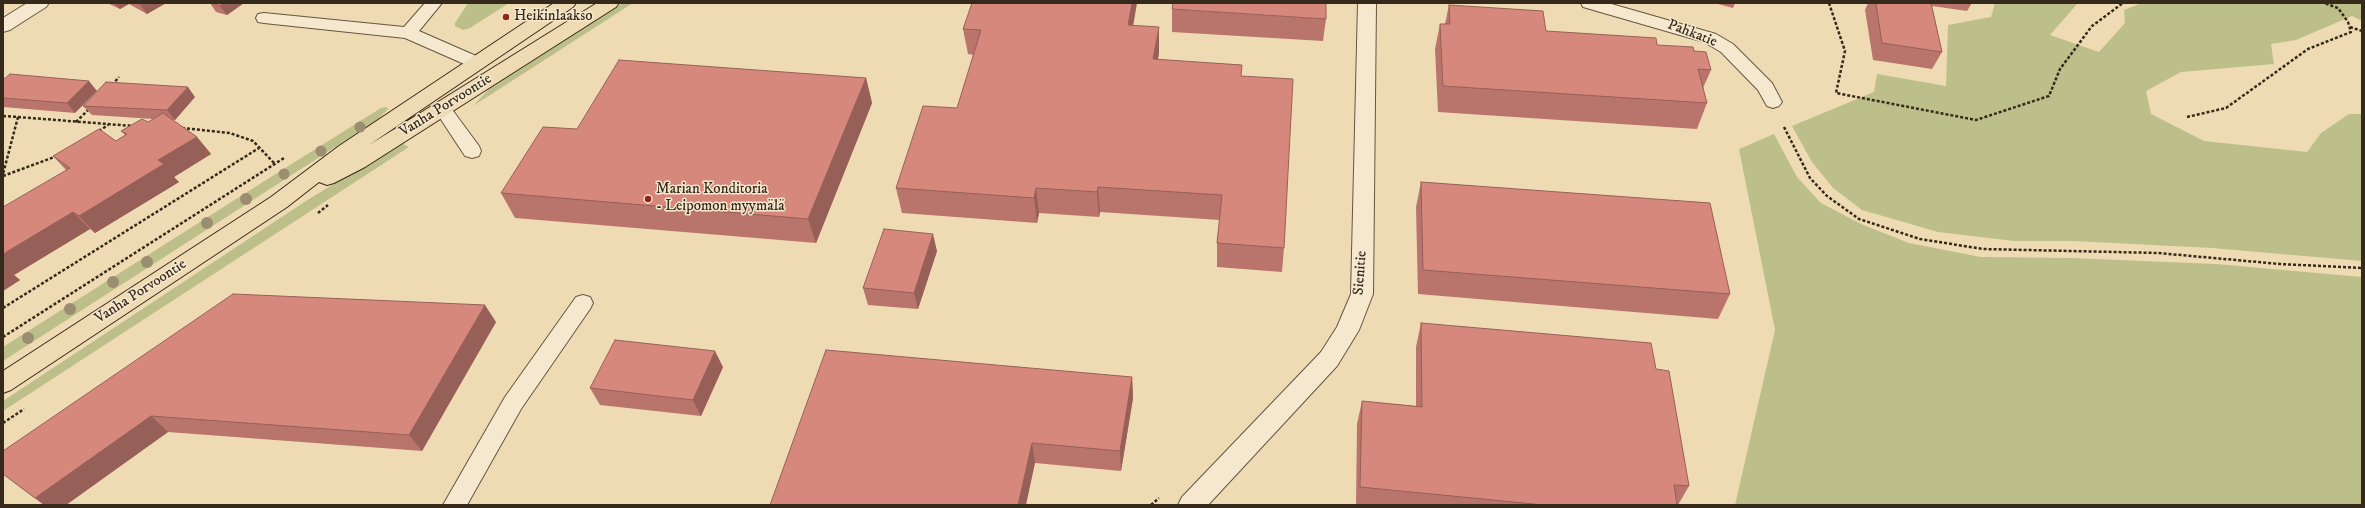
<!DOCTYPE html>
<html>
<head>
<meta charset="utf-8">
<style>
	body { margin:0 }
	#map { position:relative; width:2365px; height:508px; overflow:hidden; background:#efdbb3; font-family:"IM FELL DW Pica",serif }
	canvas { display:block }
	.frame { position:absolute; inset:0; border:4px solid #35291b; pointer-events:none }
</style>
</head>
<body>
<div id="map">
<canvas width="2365" height="508"></canvas>
<div class="frame"></div>
</div>
<script>
const c = document.querySelector('canvas').getContext('2d');
c.lineJoin = 'round';
function fillPath(path, color) {
  c.fillStyle = color;
  c.fill(path, 'evenodd');
}
function poly(rows) {
  const path = new Path2D();
  for (const r of rows) {
    path.moveTo(r[0], r[1]);
    for (let i = 2; i < r.length; i += 2) path.lineTo(r[i], r[i + 1]);
  }
  return path;
}
function trace(path, color, width, dash) {
  c.strokeStyle = color;
  c.lineWidth = width;
  c.lineCap = dash ? 'butt' : 'round';
  c.setLineDash(dash || []);
  c.stroke(path);
}
function drawText(font, color, halo, rows, align = 'center') {
  c.font = font + ' "IM FELL DW Pica",serif';
  c.lineWidth = 3;
  c.setLineDash([]);
  c.textBaseline = 'middle';
  c.strokeStyle = halo;
  c.fillStyle = color;
  for (const [text, x, y, turn = 0] of rows) {
    c.save();
    c.translate(x, y);
    c.rotate((+turn || 0) * Math.PI / 180);
    c.textAlign = isNaN(turn) ? turn : align;
    if (halo) c.strokeText(text, 0, 0);
    c.fillText(text, 0, 0);
    c.restore();
  }
}
fillPath(poly([
	[468,3,509,3,470,28,463,30,455,26,455,23],
	[623,3,633,3,473,106,490,88],
	[1995,3,2078,3,2050,35,2099,52,2125,23,2124,10,2142,3,2362,3,2362,21,2352,16,2296,40,2271,44,2274,64,2181,72,2146,91,2151,114,2204,141,2307,152,2321,133,2349,114,2362,114,2362,261,2212,248,2074,241,2014,241,1938,232,1862,210,1833,188,1812,162,1792,126,1874,92,1877,74,1946,86,1948,25,1991,17],
	[387,107,388,109,377,120,3,361,3,347,274,175,381,108],
	[1774,134,1797,177,1821,203,1861,224,1909,243,1981,257,2071,258,2216,264,2362,277,2362,505,1735,505,1775,330,1739,149],
	[401,143,409,147,3,411,3,401,309,199]
]), '#bcbf8a');
const service = poly([
	[425,3,442,3,419,31,483,59,486,63,483,67,477,69,471,67,405,38,264,23,258,22,256,18,258,14,264,13,404,27,425,3],
	[1581,3,1608,3,1716,34,1733,44,1772,83,1782,102,1779,106,1773,108,1767,106,1758,90,1721,52,1704,42,1583,7,1581,3],
	[442,102,448,104,479,146,481,151,479,156,472,158,465,156,436,112,433,108,436,104,442,102],
	[583,295,590,297,593,303,590,309,521,409,467,505,443,505,505,397,576,297,583,295]
]);
const minor = poly([
	[27,3,49,3,46,7,10,30,3,32,3,18,27,3]
]);
const tertiary = poly([
	[1358,3,1376,3,1373,294,1359,330,1337,366,1208,505,1178,505,1182,497,1321,352,1337,327,1351,294,1358,3]
]);
const primary = poly([
	[554,3,576,3,573,7,369,145,597,3,619,3,616,7,365,167,334,183,327,185,319,182,287,207,11,390,3,393,3,371,271,197,339,146,554,3]
]);
trace(service, '#645641', 2);
trace(minor, '#645641', 2);
trace(tertiary, '#645641', 2);
trace(primary, '#35291b', 2);
trace(poly([
	[1829,3,1845,51,1836,93,1976,120,2049,96,2060,69,2092,26,2123,3],
	[2350,27,2362,31],
	[112,85,119,77],
	[3,116,18,117,3,174],
	[18,117,133,126],
	[2187,117,2226,108,2308,49,2351,32,2348,22,2338,8,2324,3],
	[76,122,89,109],
	[1784,127,1810,178,1827,196,1859,219,1920,239,1983,249,2158,253,2280,264,2362,268],
	[182,128,230,133,253,141,275,164],
	[99,131,108,125],
	[3,176,57,156],
	[318,213,328,205],
	[3,308,259,148],
	[3,337,284,158],
	[3,423,24,409],
	[1151,505,1159,498]
]), '#35291b', 2.5, [3, 2]);
fillPath(service, '#f5e8ce');
fillPath(minor, '#f5e8ce');
fillPath(tertiary, '#f5e8ce');
fillPath(primary, '#efdbb3');
c.fillStyle = '#9b8d6f';
for (const [x, y, r] of [
	[360,127,5.5],
	[321,151,5.5],
	[284,174,5.5],
	[246,199,6],
	[207,223,6],
	[147,262,6],
	[113,282,6],
	[70,309,6],
	[28,338,6]
]) {
  c.beginPath();
  c.arc(x, y, r, 0, 2 * Math.PI);
  c.fill();
}
fillPath(poly([
	[107,3,166,3,147,14,129,4,120,9],
	[210,3,244,3,227,15,216,12],
	[1714,3,1735,3,1733,8],
	[1868,3,1972,3,1967,11,1932,6,1942,52,1932,69,1873,60,1865,10],
	[1449,5,1546,31,1657,45,1694,51,1711,70,1703,88,1707,103,1697,129,1438,112,1435,49,1440,24,1445,24],
	[1172,9,1326,19,1323,41,1172,32],
	[1133,25,1159,52,1158,59,1241,76,1284,248,1282,272,1217,267,1217,243,1220,220,1100,212,1099,217,1039,213,1037,223,902,213,896,188,957,108,974,55,968,54,963,29],
	[866,78,872,103,816,243,515,218,501,193,577,129],
	[3,80,89,81,75,113,3,107],
	[195,97,175,120,172,120,197,137,211,154,174,177,179,182,95,233,90,229,14,275,20,280,3,291,66,170,53,156,116,141,125,135,121,131,148,122,154,119,92,115,83,106],
	[1421,182,1730,294,1718,319,1418,294,1416,207],
	[937,251,918,309,868,305,863,288],
	[496,322,422,451,168,432,66,505,44,505,3,474,3,451],
	[1421,323,1656,369,1689,486,1678,505,1356,505,1357,424,1362,401,1416,406,1416,347],
	[723,367,701,416,600,405,590,388],
	[1132,377,1133,398,1121,471,1035,463,770,505]
]), '#b9756c');
fillPath(poly([
	[114,3,128,3,129,4,120,9],
	[139,3,166,3,147,14],
	[223,3,244,3,227,15,220,6],
	[1132,3,1137,3,1129,50,1128,25],
	[1159,27,1159,52,1154,84,1153,59],
	[866,78,872,103,816,243,808,219],
	[89,81,97,91,75,113,67,103],
	[188,87,195,97,175,120,167,110],
	[197,137,211,154,174,177,179,182,95,233,79,216,158,160],
	[1098,187,1100,212,1099,217,1097,192],
	[1036,188,1039,213,1037,223,1034,198],
	[73,212,90,229,14,275,20,280,3,291,3,254],
	[933,234,937,251,918,309,914,293],
	[485,305,496,322,422,451,409,435],
	[715,351,723,367,701,416,693,400],
	[1132,377,1133,398,1121,471,1120,451],
	[151,416,168,432,66,505,44,505,35,498],
	[1032,443,1035,463,1026,505,1018,505]
]), '#965f58');
const building = poly([
	[212,3,223,3,220,6,212,3],
	[972,3,1132,3,1128,25,1159,27,1153,59,1242,65,1241,76,1293,79,1284,248,1217,243,1222,195,1098,187,1097,192,1036,188,1034,198,896,188,923,106,957,108,981,30,963,29,972,3],
	[1173,3,1326,3,1326,19,1172,9,1173,3],
	[1876,3,1931,3,1942,52,1882,43,1876,3],
	[1449,5,1543,11,1546,31,1656,38,1657,45,1693,47,1694,51,1706,52,1711,70,1698,69,1707,103,1443,86,1440,24,1450,24,1449,5],
	[619,60,866,78,808,219,501,193,543,127,577,129,619,60],
	[10,74,89,81,67,103,3,98,3,80,10,74],
	[106,82,188,87,167,110,83,106,106,82],
	[163,113,197,137,158,160,164,164,79,216,73,212,3,254,3,207,70,168,53,156,99,129,116,141,127,134,121,131,142,119,148,122,163,113],
	[1421,182,1710,203,1730,294,1423,270,1421,182],
	[884,229,933,234,914,293,863,288,884,229],
	[233,294,485,305,409,435,151,416,35,498,3,474,3,451,233,294],
	[1421,323,1651,343,1656,369,1669,371,1689,486,1674,485,1677,505,1544,505,1360,487,1362,401,1422,407,1421,323],
	[615,340,715,351,693,400,590,388,615,340],
	[826,350,1132,377,1120,451,1032,443,1018,505,770,505,826,350]
]);
fillPath(building, '#d7887d');
trace(building, '#965f58', 1);
for (const [x, y, r, color] of [
	[506,17,4,"#8f2418"],
	[648,199,4,"#8f2418"]
]) {
  const dot = new Path2D();
  dot.arc(x, y, r, 0, 2 * Math.PI);
  c.fillStyle = color;
  c.fill(dot);
  trace(dot, '#f5e8ce', 1.5);
}
drawText('15px', '#35291b', '#f5e8ce', [
	["Heikinlaakso",514,17],
	["Marian Konditoria",656,190],
	["- Leipomon myymälä",656,207]
], 'left');
drawText('15px', '#35291b', '#f5e8ce', [
	["Pahkatie",1692,34,21],
	["Vanha Porvoontie",446,106,-32],
	["Sienitie",1361,273,-86],
	["Vanha Porvoontie",141,292,-33]
]);
</script>
</body>
</html>
